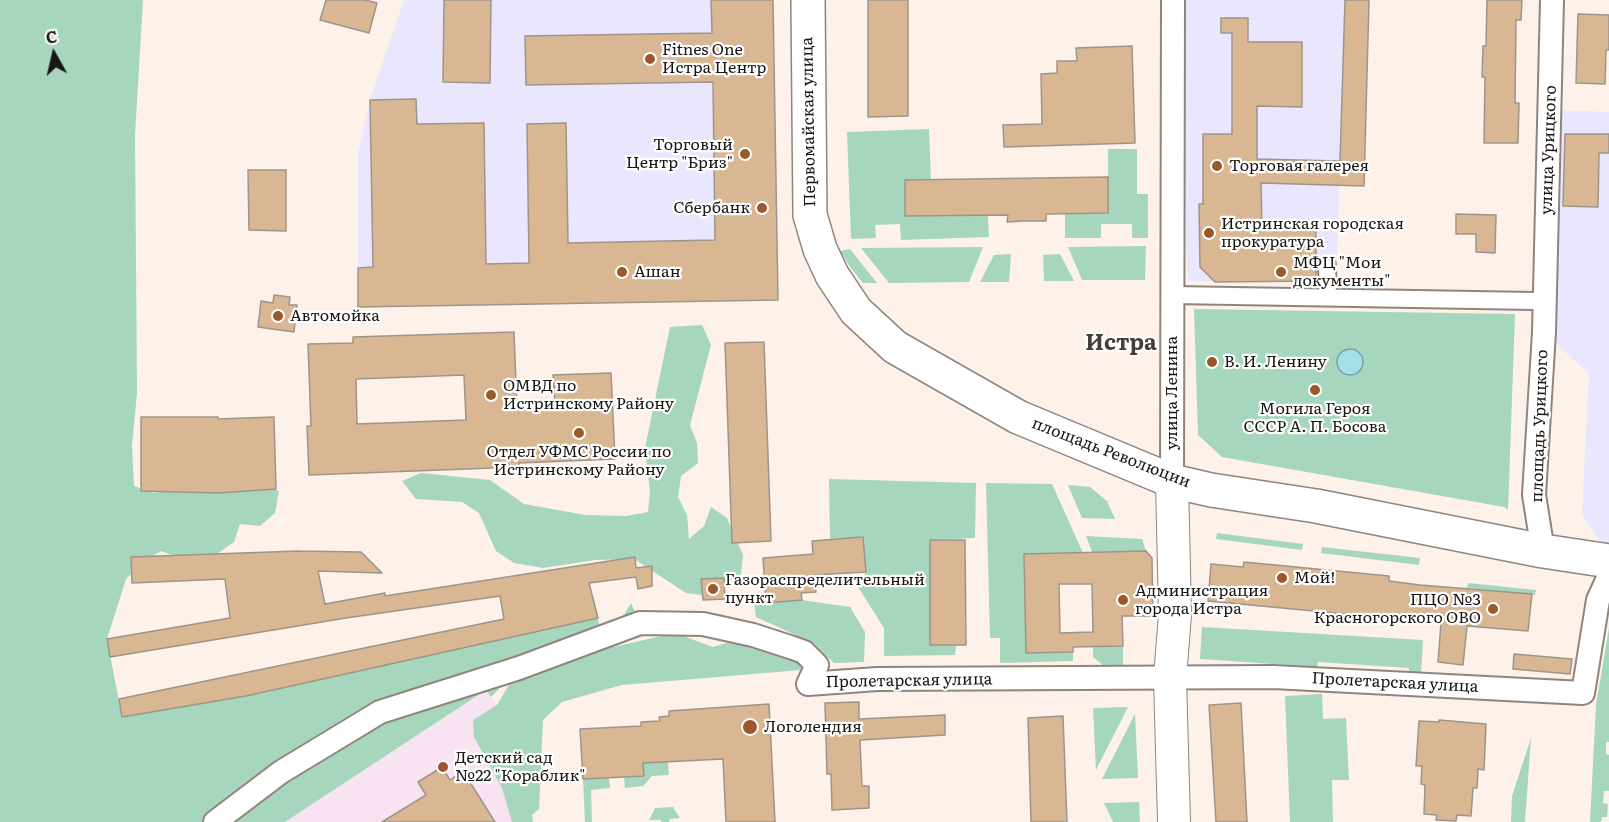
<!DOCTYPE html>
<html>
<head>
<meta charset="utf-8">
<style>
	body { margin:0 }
	#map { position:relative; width:1609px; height:822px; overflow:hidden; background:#fdf1e9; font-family:Literata,serif }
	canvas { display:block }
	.north { position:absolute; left:24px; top:24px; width:60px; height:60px; -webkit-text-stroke:4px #fff; paint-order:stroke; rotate:352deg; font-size:16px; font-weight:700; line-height:24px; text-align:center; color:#191513 }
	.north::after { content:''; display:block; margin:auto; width:21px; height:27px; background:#191513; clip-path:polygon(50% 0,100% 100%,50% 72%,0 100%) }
</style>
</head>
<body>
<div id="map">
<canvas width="1609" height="822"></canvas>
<div class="north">С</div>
</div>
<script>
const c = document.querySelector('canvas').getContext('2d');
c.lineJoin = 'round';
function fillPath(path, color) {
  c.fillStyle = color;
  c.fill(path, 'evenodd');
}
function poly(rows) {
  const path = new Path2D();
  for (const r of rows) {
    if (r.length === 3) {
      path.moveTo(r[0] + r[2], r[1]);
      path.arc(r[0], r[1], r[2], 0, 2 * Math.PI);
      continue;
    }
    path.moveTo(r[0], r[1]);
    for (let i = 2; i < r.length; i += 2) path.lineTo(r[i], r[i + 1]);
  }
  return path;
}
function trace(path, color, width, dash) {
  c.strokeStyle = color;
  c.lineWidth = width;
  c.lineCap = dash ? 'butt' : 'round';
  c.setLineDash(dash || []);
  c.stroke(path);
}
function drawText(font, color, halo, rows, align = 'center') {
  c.font = font + ' Literata,serif';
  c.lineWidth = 4.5;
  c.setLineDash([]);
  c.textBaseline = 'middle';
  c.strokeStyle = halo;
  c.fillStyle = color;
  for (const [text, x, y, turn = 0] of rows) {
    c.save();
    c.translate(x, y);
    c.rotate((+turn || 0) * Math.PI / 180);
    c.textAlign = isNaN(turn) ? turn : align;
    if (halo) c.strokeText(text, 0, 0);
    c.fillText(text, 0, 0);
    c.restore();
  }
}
fillPath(poly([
	[404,0,773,0,778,300,358,307,358,152,370,100],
	[1173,0,1369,0,1364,186,1339,185,1337,264,1317,282,1188,281],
	[1550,110,1609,112,1609,554,1582,515,1589,374,1544,332]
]), '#eae6fd');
fillPath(poly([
	[487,690,497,705,533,822,285,822]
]), '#f7e3f2');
fillPath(poly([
	[0,0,143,0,135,135,137,393,132,446,134,486,154,493,174,489,259,485,279,491,275,513,260,526,240,524,234,542,217,554,180,558,161,551,144,561,126,579,107,639,122,717,598,618,600,630,621,620,631,603,640,623,525,667,675,633,713,647,753,635,799,654,801,670,622,685,562,702,543,720,539,809,532,815,533,822,512,822,502,788,474,737,473,720,497,705,517,671,491,697,486,690,285,822,0,822],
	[929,129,931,180,905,181,905,216,988,215,989,237,901,240,900,224,875,225,876,238,851,239,847,132],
	[1108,149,1137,149,1137,194,1148,194,1148,238,1132,238,1132,224,1101,224,1101,238,1065,238,1065,214,1108,213],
	[1146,246,1145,280,1082,280,1068,247],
	[983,247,969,282,889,283,861,248],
	[850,249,877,283,863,283,850,267,840,251],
	[1011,254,1009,282,980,282,994,255],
	[1060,254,1074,281,1044,281,1043,255],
	[1194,309,1515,314,1508,510,1504,507,1222,457,1198,435],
	[702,325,711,345,690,425,697,443,698,463,681,476,678,497,687,515,689,539,704,526,711,507,727,518,743,555,741,574,708,596,686,593,634,559,595,560,543,568,514,563,496,551,479,513,462,502,416,499,402,481,421,473,490,480,524,504,586,515,626,516,648,512,650,492,645,448,670,327],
	[829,479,976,483,975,538,930,540,930,645,956,645,955,655,884,656,884,628,858,587,866,572,863,537,830,539],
	[986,483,1052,484,1083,553,1024,554,1027,653,1073,652,1073,661,1000,663,1000,638,990,638],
	[1068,485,1090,487,1107,501,1115,519,1082,518],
	[1217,533,1303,544,1302,550,1216,539],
	[1086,536,1142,539,1146,551,1092,552],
	[1322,547,1420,558,1419,565,1321,553],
	[1468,583,1536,590,1535,595,1467,588],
	[802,600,850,607,865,632,864,662,834,663,815,644,756,617,754,603],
	[1202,627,1423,640,1421,674,1409,673,1409,668,1318,662,1317,667,1200,659],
	[1609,628,1609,742,1606,742,1606,754,1609,755,1609,791,1604,791,1603,803,1608,804,1607,817,1602,817,1601,822,1590,822,1596,705],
	[1093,646,1123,646,1123,666,1104,666,1093,657],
	[1322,694,1323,719,1346,718,1349,780,1332,780,1333,822,1290,822,1285,696],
	[1128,707,1096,770,1093,708],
	[1135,714,1138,778,1102,779],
	[1531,738,1525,822,1511,822,1512,796],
	[668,761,669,775,652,776,643,786,625,788,624,777,644,776,643,763],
	[609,777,610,788,591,790,592,822,585,822,583,779],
	[1139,802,1140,822,1113,822,1104,803],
	[673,807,680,818,670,819,669,822,661,822,661,820,649,820,655,808]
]), '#a6d7be');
const water = poly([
	[1350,362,13]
]);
fillPath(water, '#a2dfe8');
trace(water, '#79a2a8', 1.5);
const building = poly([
	[326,0,365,0,377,3,369,33,320,20,326,0],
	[444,0,491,0,490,83,443,82,444,0],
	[711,0,773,0,778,300,358,307,358,268,373,267,370,100,416,99,417,124,484,123,486,264,529,263,527,124,566,123,568,243,715,240,713,82,526,85,525,36,712,33,711,0],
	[868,0,908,0,908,116,868,117,868,0],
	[1345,0,1369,0,1364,186,1261,183,1262,229,1316,228,1316,281,1215,282,1200,267,1199,204,1203,204,1203,134,1232,134,1232,33,1221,33,1221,18,1248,18,1248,42,1302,42,1302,107,1257,106,1257,159,1340,161,1345,0],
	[1487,0,1522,0,1521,20,1516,20,1515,103,1519,103,1518,143,1484,143,1485,77,1482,77,1483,46,1486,46,1487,0],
	[1578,14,1609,15,1609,50,1606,50,1605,84,1576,83,1578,14],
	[1132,46,1135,143,1004,147,1003,125,1042,124,1041,74,1057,73,1057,61,1077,61,1076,48,1132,46],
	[1565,134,1609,134,1609,153,1599,153,1598,207,1563,206,1565,134],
	[248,170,286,170,286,231,249,230,248,170],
	[1108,177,1108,213,1046,214,1046,221,1022,221,1007,222,1008,215,905,216,905,180,1108,177],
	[1456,214,1496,215,1495,253,1476,252,1476,234,1456,234,1456,214],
	[274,295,290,297,289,305,297,305,294,332,258,327,261,301,273,303,274,295],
	[514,332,517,410,555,407,553,375,611,373,615,459,519,463,519,467,309,475,307,426,311,426,308,344,353,343,353,337,514,332],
	[464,375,466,420,357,424,356,379,464,375],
	[764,342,771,541,732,543,725,343,764,342],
	[141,417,218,417,218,419,274,417,276,489,218,493,141,491,141,417],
	[863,537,866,572,815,575,816,592,801,593,802,600,766,603,763,558,813,554,812,541,863,537],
	[930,540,965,540,966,645,930,645,930,540],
	[298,551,361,552,382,573,318,571,325,604,385,593,385,596,635,557,636,568,652,566,652,586,638,589,636,577,589,583,598,618,246,696,122,717,119,699,504,619,500,596,346,618,110,657,107,639,230,618,225,579,132,583,131,557,298,551],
	[1146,551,1152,558,1153,616,1122,616,1123,646,1073,647,1073,652,1026,653,1024,554,1146,551],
	[1059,584,1092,584,1093,632,1060,633,1059,584],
	[1244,562,1389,576,1389,581,1420,585,1532,594,1528,631,1467,626,1463,665,1438,662,1441,623,1208,601,1211,564,1243,567,1244,562],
	[724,578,725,599,703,600,701,579,724,578],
	[1514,654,1572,659,1570,674,1513,669,1514,654],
	[859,702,859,719,945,715,945,735,860,740,862,786,869,786,869,808,832,810,831,774,827,774,825,703,859,702],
	[1241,703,1247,822,1216,822,1209,705,1241,703],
	[769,704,775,822,726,822,723,759,643,763,644,776,583,779,580,729,641,726,641,722,660,721,659,717,669,716,669,711,769,704],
	[1063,716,1067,822,1031,822,1028,718,1063,716],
	[1439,720,1486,724,1484,770,1478,769,1477,788,1473,788,1471,816,1457,815,1456,821,1436,820,1437,815,1424,814,1425,785,1421,784,1422,766,1416,766,1419,721,1439,722,1439,720],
	[442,767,450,780,463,771,495,822,382,822,426,795,418,782,442,767]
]);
fillPath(building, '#d8b792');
trace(building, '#9d958b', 1.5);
const pedestrian = poly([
	[1327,265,1328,297],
	[1173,295,1535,301]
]);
const minor = poly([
	[1172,481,1173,0],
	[1543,551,1534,495,1544,332,1552,0],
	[215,822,281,772,380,712,519,668,640,623,703,624,753,635,793,648,804,652,817,665,808,684,877,679,1273,677,1583,693,1598,600,1609,576]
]);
const secondary = poly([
	[1172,481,1175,614,1170,678,1174,822]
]);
const primary = poly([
	[808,0,810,215,820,249,832,275,856,311,895,347,1018,417,1172,481,1211,490,1316,506,1543,551,1609,561]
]);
trace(pedestrian, '#8f857d', 20);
trace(minor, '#8f857d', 26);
trace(secondary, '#8f857d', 34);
trace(primary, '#8f857d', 36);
trace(pedestrian, '#fff', 16);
trace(minor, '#fff', 22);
trace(secondary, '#fff', 32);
trace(primary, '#fff', 33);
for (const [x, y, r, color] of [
	[650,59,6,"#9c582b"],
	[745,154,6,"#9c582b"],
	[1217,166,6,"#9c582b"],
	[762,208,6,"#9c582b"],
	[1209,233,6,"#9c582b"],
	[622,272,6,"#9c582b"],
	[1281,272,6,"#9c582b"],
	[278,316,6,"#9c582b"],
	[1212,362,6,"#9c582b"],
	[1315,390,6,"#9c582b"],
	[491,395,6,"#9c582b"],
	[579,433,6,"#9c582b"],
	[1282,578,6,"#9c582b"],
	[713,589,6,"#9c582b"],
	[1123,600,6,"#9c582b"],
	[1493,609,6,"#9c582b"],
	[750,727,8,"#9c582b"],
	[443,767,6,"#9c582b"]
]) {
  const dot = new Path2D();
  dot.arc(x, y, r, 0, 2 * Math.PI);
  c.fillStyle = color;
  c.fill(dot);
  trace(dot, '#fff', 2);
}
drawText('16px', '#191513', '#fff', [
	["Fitnes One",662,50],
	["Истра Центр",662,68],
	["Торговый",733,145,"right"],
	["Центр \"Бриз\"",733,163,"right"],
	["Торговая галерея",1229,166],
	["Сбербанк",750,208,"right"],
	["Истринская городская",1221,224],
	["прокуратура",1221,242],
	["МФЦ \"Мои",1293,263],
	["документы\"",1293,281],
	["Ашан",634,272],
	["Автомойка",290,316],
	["В. И. Ленину",1224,362],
	["ОМВД по",503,386],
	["Истринскому Району",503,404],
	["Могила Героя",1315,409,"center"],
	["СССР А. П. Босова",1315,427,"center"],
	["Отдел УФМС России по",579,452,"center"],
	["Истринскому Району",579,470,"center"],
	["Мой!",1294,578],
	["Газораспределительный",725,580],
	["пункт",725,598],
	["Администрация",1135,591],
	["города Истра",1135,609],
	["ПЦО №3",1481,600,"right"],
	["Красногорского ОВО",1481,618,"right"],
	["Логолендия",764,727],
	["Детский сад",455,758],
	["№22 \"Кораблик\"",455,776]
], 'left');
drawText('16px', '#191513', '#fff', [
	["Первомайская улица",809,122,-91],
	["улица Урицкого",1549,150,-88],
	["улица Ленина",1172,393,-90],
	["площадь Урицкого",1540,426,-88],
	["площадь Революции",1111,453,21],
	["Пролетарская улица",909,681,-1],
	["Пролетарская улица",1395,683,3]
]);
drawText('bold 22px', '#463d36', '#fff', [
	["Истра",1121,344]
]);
</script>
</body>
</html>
